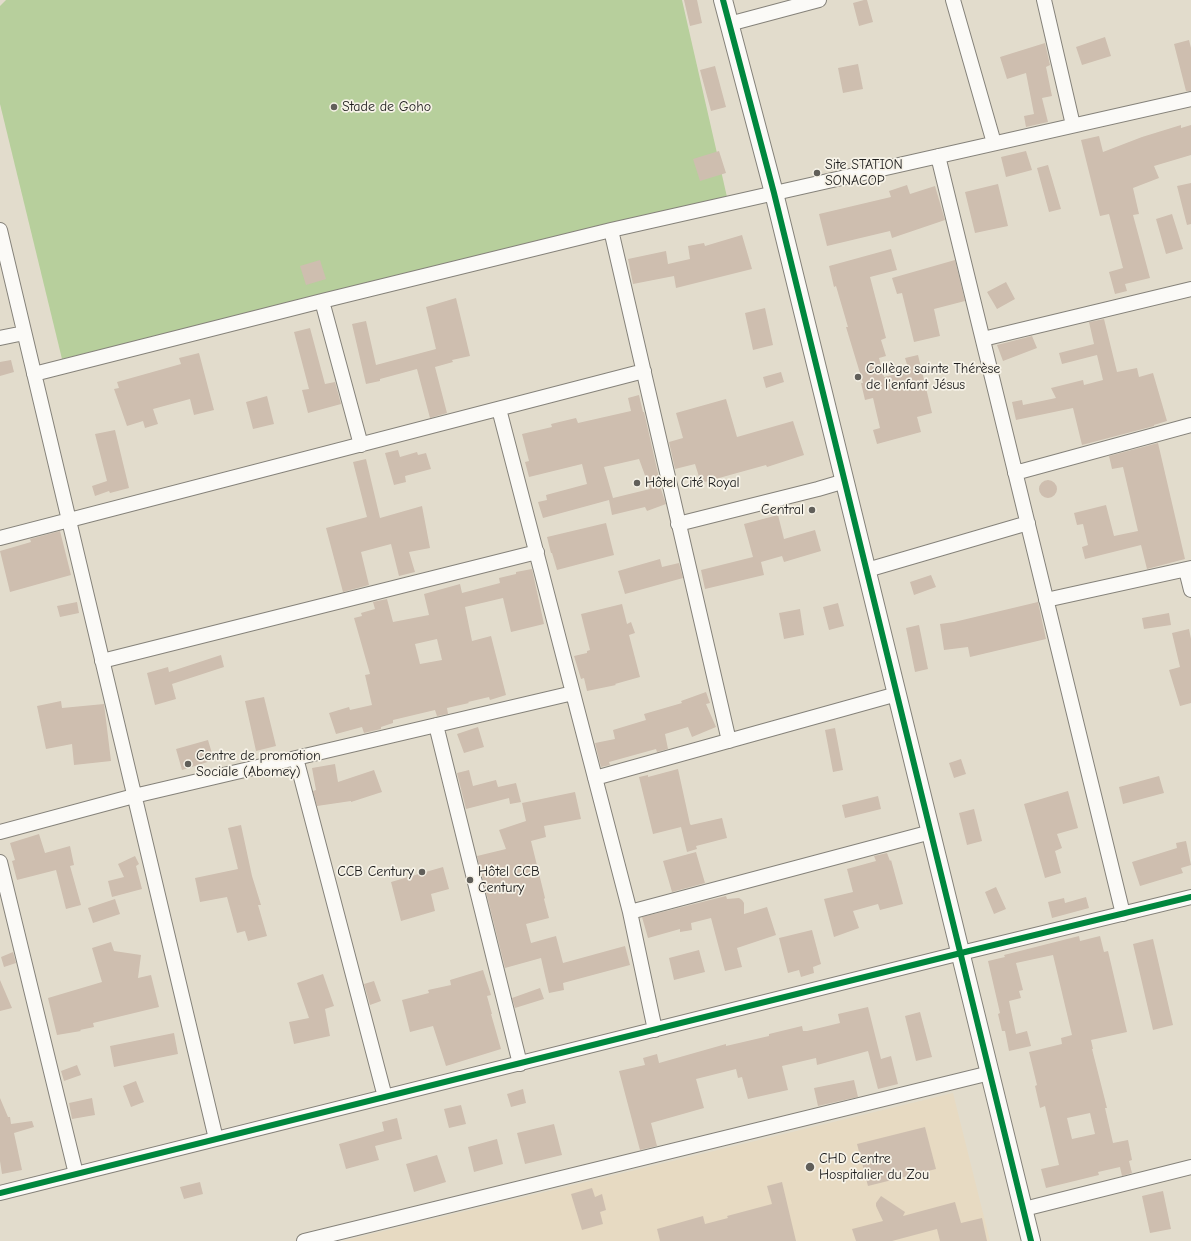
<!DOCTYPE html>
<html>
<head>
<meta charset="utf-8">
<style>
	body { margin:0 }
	canvas { display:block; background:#e2dccc }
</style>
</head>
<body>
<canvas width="1191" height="1241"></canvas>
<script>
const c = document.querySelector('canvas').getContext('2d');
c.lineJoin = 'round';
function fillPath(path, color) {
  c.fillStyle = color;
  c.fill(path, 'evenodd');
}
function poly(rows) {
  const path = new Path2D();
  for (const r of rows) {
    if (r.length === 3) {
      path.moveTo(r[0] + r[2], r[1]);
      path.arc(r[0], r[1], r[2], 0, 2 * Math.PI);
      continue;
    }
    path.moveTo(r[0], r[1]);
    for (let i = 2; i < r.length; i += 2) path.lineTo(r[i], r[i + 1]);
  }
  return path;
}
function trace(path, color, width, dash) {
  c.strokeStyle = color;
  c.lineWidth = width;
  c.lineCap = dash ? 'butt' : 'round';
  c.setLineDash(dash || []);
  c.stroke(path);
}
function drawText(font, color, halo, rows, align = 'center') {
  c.font = font + ' "Comic Neue",sans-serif';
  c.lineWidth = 3.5;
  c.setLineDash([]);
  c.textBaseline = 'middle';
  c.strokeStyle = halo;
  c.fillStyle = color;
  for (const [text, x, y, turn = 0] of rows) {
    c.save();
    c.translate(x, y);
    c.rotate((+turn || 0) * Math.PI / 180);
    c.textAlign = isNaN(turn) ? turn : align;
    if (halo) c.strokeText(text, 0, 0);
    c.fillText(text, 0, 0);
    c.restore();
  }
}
fillPath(poly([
	[953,1093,990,1241,342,1241]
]), '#e7dac2');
fillPath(poly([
	[6,0,682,0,727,197,62,359,0,104,0,6]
]), '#b7cf9c');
fillPath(poly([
	[684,0,697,0,702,23,690,26],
	[864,0,867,0,873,22,859,26,853,3],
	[1105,37,1111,56,1082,65,1076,47],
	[1189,40,1191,48,1191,91,1186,91,1174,44],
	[1045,43,1050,65,1046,67,1052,96,1042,98,1048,122,1026,127,1024,116,1034,114,1026,73,1007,79,1000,57],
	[858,64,863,89,843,93,838,68],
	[715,66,726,107,711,111,700,70],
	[1181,125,1181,128,1191,125,1191,155,1154,166,1159,178,1133,188,1139,214,1133,215,1150,278,1125,284,1127,291,1115,294,1109,272,1123,268,1109,214,1100,216,1081,140,1099,136,1103,152,1142,137],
	[719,151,726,173,700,181,693,159],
	[1026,151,1032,170,1006,177,1001,157],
	[1048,165,1061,209,1049,212,1037,168],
	[1191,183,1191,224,1187,225,1177,186],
	[998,184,1008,226,975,233,965,192],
	[907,185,910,194,935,186,945,220,892,238,890,231,827,246,819,214,891,197,889,191],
	[1172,214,1183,249,1166,254,1156,219],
	[742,235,752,269,676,288,674,276,633,284,628,259,666,251,668,264,690,259,688,246,704,243,705,246],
	[891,249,897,270,870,277,886,338,881,340,886,356,879,358,884,377,909,371,905,358,918,355,932,413,917,417,921,432,877,444,873,430,880,428,873,398,865,400,861,383,863,383,846,327,848,327,836,286,834,287,829,266],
	[320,260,326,279,306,285,300,266],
	[955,260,965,301,934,309,940,336,914,342,902,293,897,294,892,278],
	[1006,282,1015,299,997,309,987,292],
	[456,298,470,356,452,360,453,362,435,367,447,413,430,418,417,369,380,379,380,381,366,384,352,324,366,321,376,365,436,349,426,307],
	[765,308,773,345,753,350,745,313],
	[1104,319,1117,372,1137,368,1139,377,1153,373,1167,421,1154,425,1154,426,1082,445,1073,408,1016,420,1012,402,1022,400,1023,405,1056,398,1051,388,1083,380,1084,385,1103,380,1097,355,1062,364,1059,353,1094,344,1089,322],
	[310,328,325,384,335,382,341,404,308,413,302,390,309,389,294,332],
	[1032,336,1037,348,1003,361,997,345],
	[199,353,214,410,194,415,190,399,153,409,158,424,145,428,143,421,127,426,114,389,119,388,117,382,181,364,179,358],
	[11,360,14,372,0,376,0,362],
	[781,372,784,382,766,388,763,377],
	[639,395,643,412,644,412,660,482,659,483,666,504,647,511,645,507,612,515,609,500,543,518,538,502,547,500,546,495,587,484,582,464,529,477,525,462,529,461,522,434,552,427,551,424,576,418,578,423,631,411,628,398],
	[639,459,650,489,613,498,604,467],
	[267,396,274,424,253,429,246,402],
	[726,399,737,437,793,421,804,455,767,467,766,465,701,483,695,464,675,469,669,442,683,438,676,413],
	[115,430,129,488,110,493,109,491,95,496,92,486,107,481,95,434],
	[1158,443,1185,559,1147,569,1141,545,1085,559,1082,547,1088,545,1083,524,1077,525,1074,513,1106,505,1114,536,1138,531,1123,467,1112,469,1109,456],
	[398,450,400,457,417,452,418,455,426,453,431,469,405,476,406,482,394,485,385,453],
	[366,459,380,518,422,506,430,548,409,552,415,572,399,576,391,544,361,552,369,585,343,592,326,528,367,517,353,462],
	[1048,489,9],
	[778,515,784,539,815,530,821,551,784,562,782,556,761,562,764,575,705,589,701,570,753,557,744,524],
	[606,523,614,555,557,570,552,553,551,553,547,537],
	[60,531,71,575,10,592,0,551,31,542,30,539],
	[660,559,662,567,679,563,683,578,625,594,618,571],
	[532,569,544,624,511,632,503,598,465,607,472,641,491,636,506,695,490,700,489,697,468,702,469,703,447,708,448,714,437,716,435,710,393,720,393,723,381,727,381,729,364,733,362,727,336,734,329,713,349,707,350,710,372,705,365,675,370,674,354,618,362,616,361,613,375,609,373,602,387,599,393,622,429,615,424,594,460,584,462,593,500,583,499,578,516,574,516,572],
	[437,639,442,660,420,664,415,644],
	[931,575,936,587,914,595,910,582],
	[77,602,79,613,60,617,57,606],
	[1038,602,1046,639,970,657,968,647,944,650,940,624,954,622],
	[838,603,844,626,829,630,823,607],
	[622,604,627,624,631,622,635,633,629,635,640,677,615,684,616,685,587,691,584,678,581,679,574,656,587,653,587,651,590,650,581,614],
	[800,609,804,635,784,639,779,613],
	[1169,613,1171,625,1144,629,1142,618],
	[919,625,928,669,915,672,906,628],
	[1189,629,1191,639,1191,703,1180,706,1169,670,1180,667,1172,633],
	[221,655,224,667,172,684,176,699,155,705,147,673,168,667,169,672],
	[706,692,710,703,706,704,716,727,692,737,688,727,665,734,668,749,657,752,656,749,609,762,610,765,601,767,595,743,615,739,613,730,646,720,644,714,682,703,681,701],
	[264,697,276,746,256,751,245,701],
	[61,701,62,708,104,704,111,761,74,765,72,744,46,749,37,706],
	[478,727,484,747,464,753,457,734],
	[835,728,843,770,833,772,825,730],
	[208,740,214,760,182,770,176,749],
	[961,759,966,774,954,778,949,763],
	[335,764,338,782,374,770,382,792,351,802,351,801,317,806,313,791,316,790,312,768],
	[678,769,690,824,691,825,722,818,727,838,696,846,697,849,687,852,681,827,653,834,639,777,648,775,648,777],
	[469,770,473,786,496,780,498,787,516,783,521,802,510,804,509,798,466,809,457,773],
	[1159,776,1164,793,1123,804,1119,787],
	[1068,791,1078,828,1057,834,1062,848,1055,851,1061,873,1045,878,1024,804],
	[575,792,581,819,544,826,546,837,531,841,545,898,544,899,549,918,526,924,531,943,556,936,563,963,625,946,630,965,563,983,564,990,549,993,541,958,505,968,477,856,506,849,499,830,526,821,522,803],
	[878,796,881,809,845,818,842,805],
	[974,809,982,841,967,845,959,813],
	[241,825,252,876,261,905,258,905,267,936,248,941,245,931,237,933,227,897,200,902,195,878,238,869,228,828],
	[39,834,45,853,70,846,74,865,70,866,81,905,66,909,56,870,17,880,12,861,15,860,10,843],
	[1186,841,1191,865,1181,868,1183,873,1140,886,1132,862,1177,848,1176,843],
	[696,852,705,883,672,892,663,861],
	[887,853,890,861,891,860,903,904,880,910,878,904,853,911,859,928,834,937,824,899,853,892,847,869,876,861,874,856],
	[135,856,139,864,136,866,142,889,112,897,108,881,124,877,118,864],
	[443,867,449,889,431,894,435,911,401,921,391,882],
	[996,887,1006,909,994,914,985,892],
	[726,896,727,899,739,898,742,900,744,903,744,914,767,907,776,935,737,948,742,967,725,971,711,918,691,923,692,930,680,932,680,929,648,938,642,917],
	[1086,897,1089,908,1052,918,1048,902,1064,898,1065,903],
	[115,899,120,914,93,923,88,908],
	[812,930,821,964,813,967,814,973,801,977,799,970,788,973,779,938],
	[1079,936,1080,941,1100,936,1104,952,1108,951,1127,1032,1091,1040,1093,1049,1092,1049,1107,1108,1105,1108,1113,1143,1128,1140,1132,1160,1129,1161,1132,1173,1122,1176,1120,1167,1098,1172,1099,1175,1046,1188,1041,1169,1059,1165,1045,1106,1040,1108,1035,1086,1037,1085,1029,1052,1062,1044,1061,1038,1072,1035,1053,955,1016,963,1023,990,1019,991,1021,998,1009,1001,1016,1034,1027,1031,1031,1046,1009,1051,1005,1031,1002,1031,998,1014,1000,1013,988,961,1005,957,1004,955],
	[1090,1113,1095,1134,1072,1139,1067,1118],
	[1153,939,1173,1025,1153,1030,1133,944],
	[111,942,114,951,141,955,138,978,151,975,159,1007,93,1023,94,1027,80,1030,81,1031,57,1035,48,998,102,982,92,948],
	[699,950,705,972,674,980,669,958],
	[13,952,16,963,4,967,1,957],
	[483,970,491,995,487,996,492,1014,491,1014,501,1049,446,1066,433,1026,410,1032,402,1000,429,993,428,990,451,985,450,980],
	[323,974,334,1006,325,1009,330,1036,294,1044,289,1022,309,1018,297,983],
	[0,980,12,1008,0,1011],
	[374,981,381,1001,370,1005,364,984],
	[540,988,544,999,515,1008,512,998],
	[868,1007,881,1059,891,1056,898,1084,878,1089,868,1051,817,1065,816,1058,782,1066,788,1090,748,1099,742,1077,738,1078,736,1069,696,1079,704,1108,651,1123,657,1146,640,1150,619,1071,645,1065,643,1058,657,1054,659,1063,726,1044,726,1046,769,1036,769,1034,802,1026,803,1031,807,1031,840,1023,838,1014],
	[920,1012,932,1057,916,1061,905,1016],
	[174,1033,178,1054,114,1067,110,1046],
	[77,1065,81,1075,64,1081,61,1071],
	[854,1080,858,1097,818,1106,814,1088],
	[136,1081,144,1102,131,1107,123,1086],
	[523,1089,526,1103,511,1107,507,1094],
	[0,1098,8,1117,10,1117,11,1124,32,1121,34,1127,14,1133,22,1170,2,1174,0,1161],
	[92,1098,95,1115,72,1119,69,1103],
	[461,1105,466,1124,449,1128,444,1109],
	[397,1118,402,1139,375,1146,379,1160,346,1169,339,1144,384,1131,382,1122],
	[554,1124,562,1155,525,1164,517,1133],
	[925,1127,936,1169,868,1186,857,1144],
	[497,1139,503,1164,474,1172,468,1147],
	[437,1155,446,1182,414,1192,406,1164],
	[200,1182,203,1194,184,1199,180,1187],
	[782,1182,796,1241,660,1241,657,1229,703,1216,705,1224,728,1218,727,1216,772,1204,767,1186],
	[592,1188,595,1197,602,1194,606,1210,600,1212,603,1224,582,1230,571,1194],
	[1163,1191,1171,1229,1150,1233,1142,1196],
	[881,1196,905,1212,903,1216,955,1202,961,1223,982,1218,987,1241,940,1241,937,1229,892,1241,856,1241,852,1229,883,1221,876,1206,876,1203]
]), '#cebeaf');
const minor = poly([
	[953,0,994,143],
	[1044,0,1073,125],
	[729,24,819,0],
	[938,156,1123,914],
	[0,230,216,1139],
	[611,230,729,741],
	[322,301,361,445],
	[0,338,24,333],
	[983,339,1191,289],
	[34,374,322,301,611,230,1191,99],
	[499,409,630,912,655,1030],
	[1015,473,1191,425],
	[678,524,818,489,845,481],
	[0,538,644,371],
	[867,570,1028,523],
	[1186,570,1191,590],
	[1046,600,1191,568],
	[102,661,537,552],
	[436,725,520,1064],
	[296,758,385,1097],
	[595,778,897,694],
	[0,832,134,796,573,693],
	[0,862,76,1174],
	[630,912,931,832],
	[0,1193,961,953,1191,897],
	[1024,1209,1191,1167],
	[304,1241,990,1073]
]);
const tertiary = poly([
	[723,0,774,193,1031,1241]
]);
trace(minor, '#85827a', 16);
trace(tertiary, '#85827a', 20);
trace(minor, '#fbfaf7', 14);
trace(tertiary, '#fbfaf7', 18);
trace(poly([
	[723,0,774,193,1031,1241],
	[0,1193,961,953,1191,897]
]), '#00873e', 6);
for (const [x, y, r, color] of [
	[334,107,4,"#615f5a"],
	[817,173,4,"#615f5a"],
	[858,377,4,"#615f5a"],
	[637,483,4,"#615f5a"],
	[812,510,4,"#615f5a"],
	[188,764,4,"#615f5a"],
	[422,872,4,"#615f5a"],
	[470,880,4,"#615f5a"],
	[810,1167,5,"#615f5a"]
]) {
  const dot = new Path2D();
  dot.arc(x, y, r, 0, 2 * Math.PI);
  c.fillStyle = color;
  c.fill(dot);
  trace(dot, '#f7f3e8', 1.5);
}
drawText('14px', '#1c1c1c', '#f7f3e8', [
	["Stade de Goho",342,107],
	["Site STATION",825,165],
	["SONACOP",825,181],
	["Collège sainte Thérèse",866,369],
	["de l'enfant Jésus",866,385],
	["Hôtel Cité Royal",645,483],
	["Central",804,510,"right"],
	["Centre de promotion",196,756],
	["Sociale (Abomey)",196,772],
	["CCB Century",414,872,"right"],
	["Hôtel CCB",478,872],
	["Century",478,888],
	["CHD Centre",819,1159],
	["Hospitalier du Zou",819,1175]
], 'left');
</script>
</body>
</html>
